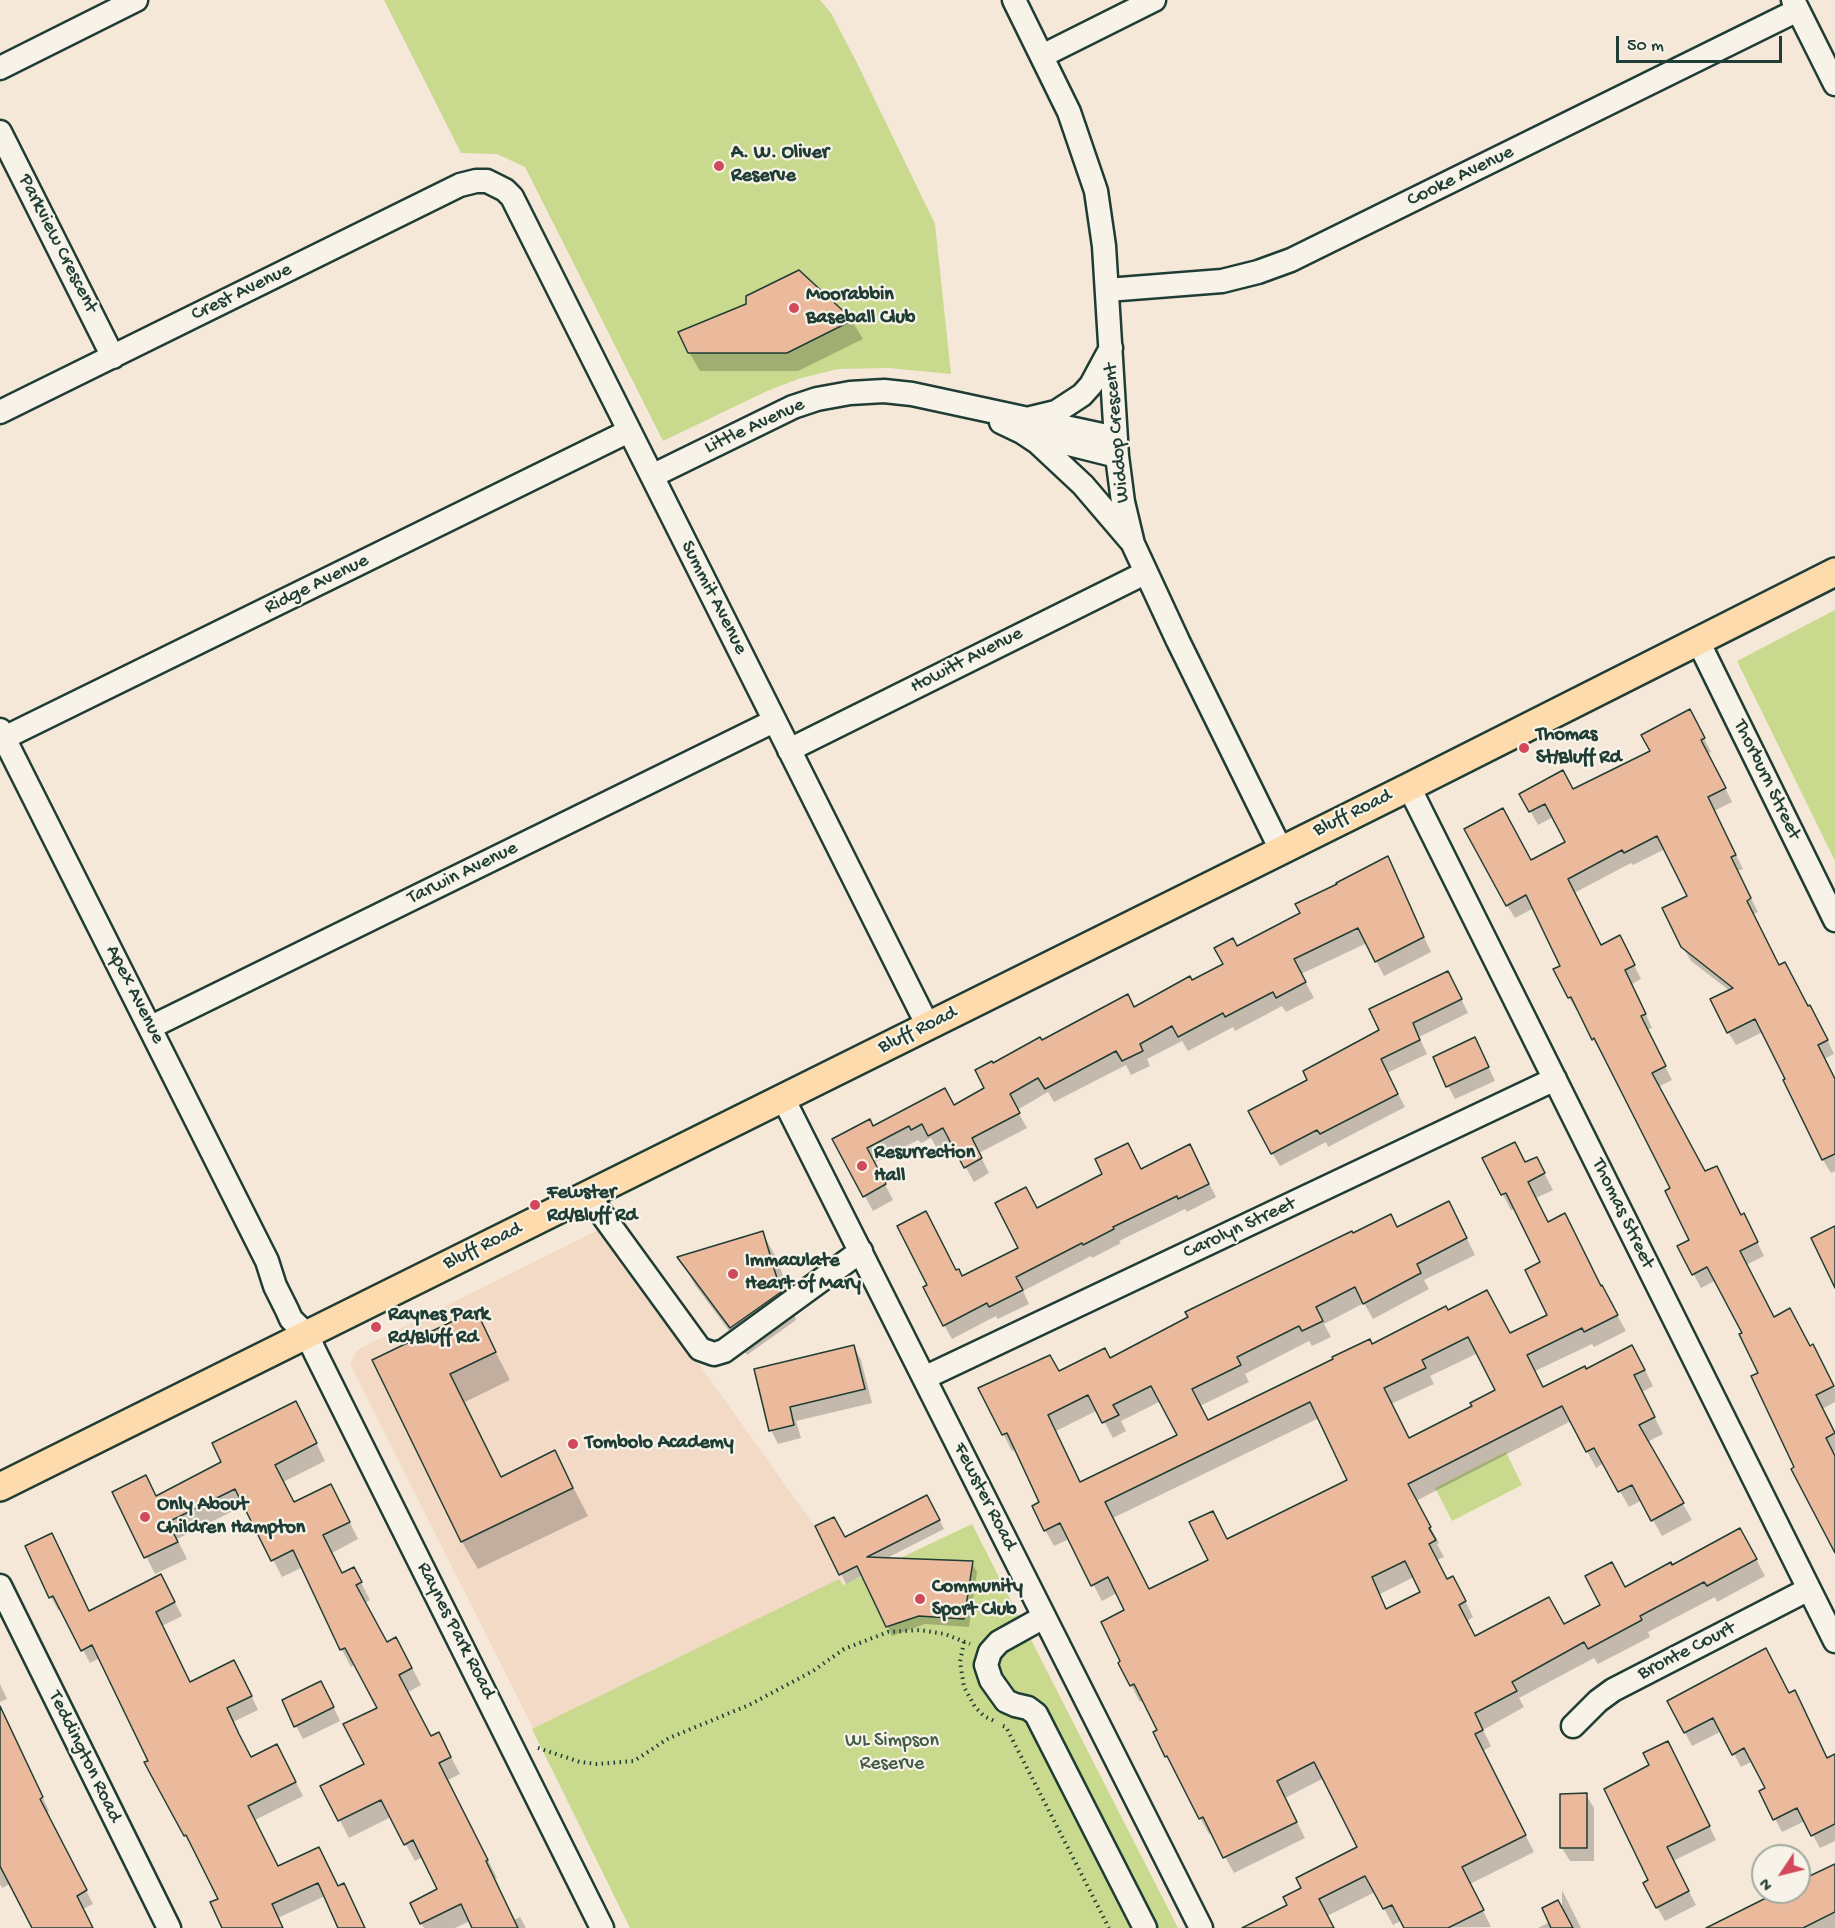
<!DOCTYPE html>
<html>
<head>
<meta charset="utf-8">
<style>
	body { margin:0 }
	#map { position:relative; width:1835px; height:1928px; overflow:hidden; background:#f5e8d9; font-family:"Gochi Hand",sans-serif }
	canvas { display:block }
	.north { position:absolute; left:1751px; top:1844px; width:60px; height:60px; box-sizing:border-box; background:#f7f3e8; border:2px solid #a1aaa0; border-radius:50%; rotate:235deg; font-size:16px; font-weight:700; line-height:24px; text-align:center; color:#1f3d34 }
	.north::after { content:''; display:block; margin:auto; width:21px; height:27px; background:#d1495b; clip-path:polygon(50% 0,100% 100%,50% 72%,0 100%) }
	.scale { position:absolute; left:1616px; top:36px; width:166px; height:27px; box-sizing:border-box; border:3px solid #1f3d34; border-top:0; padding-left:8px; font-size:18px; line-height:21px; white-space:nowrap; color:#1f3d34; -webkit-text-stroke:4px #f7f3e8; paint-order:stroke }
</style>
</head>
<body>
<div id="map">
<canvas width="1835" height="1928"></canvas>
<div class="north">N</div>
<div class="scale">50 m</div>
</div>
<script>
const c = document.querySelector('canvas').getContext('2d');
c.lineJoin = 'round';
function fillPath(path, color) {
  c.fillStyle = color;
  c.fill(path, 'evenodd');
}
function poly(rows) {
  const path = new Path2D();
  for (const r of rows) {
    path.moveTo(r[0], r[1]);
    for (let i = 2; i < r.length; i += 2) path.lineTo(r[i], r[i + 1]);
  }
  return path;
}
function trace(path, color, width, dash) {
  c.strokeStyle = color;
  c.lineWidth = width;
  c.lineCap = dash ? 'butt' : 'round';
  c.setLineDash(dash || []);
  c.stroke(path);
}
function drawText(font, color, halo, rows, align = 'center') {
  c.font = font + ' "Gochi Hand",sans-serif';
  c.lineWidth = 4.5;
  c.setLineDash([]);
  c.textBaseline = 'middle';
  c.strokeStyle = halo;
  c.fillStyle = color;
  for (const [text, x, y, turn = 0] of rows) {
    c.save();
    c.translate(x, y);
    c.rotate((+turn || 0) * Math.PI / 180);
    c.textAlign = isNaN(turn) ? turn : align;
    if (halo) c.strokeText(text, 0, 0);
    c.fillText(text, 0, 0);
    c.restore();
  }
}
fillPath(poly([
	[602,1228,813,1524,844,1583,535,1732,350,1364,357,1350]
]), '#f2dac7');
fillPath(poly([
	[384,0,820,0,831,13,857,63,935,224,951,374,888,368,838,369,798,379,767,391,663,441,525,167,497,154,461,153],
	[1835,610,1835,861,1737,661],
	[1506,1452,1522,1485,1452,1521,1435,1488],
	[972,1524,1178,1928,630,1928,532,1729,839,1579,843,1585]
]), '#c9da8e');
fillPath(poly([
	[799,272,852,321,863,339,798,371,700,371,689,352,748,306],
	[1697,725,1711,752,1708,753,1732,802,1714,811,1743,869,1737,871,1758,912,1753,914,1779,966,1818,1020,1834,1054,1824,1059,1835,1080,1835,1171,1831,1173,1823,1160,1785,1081,1787,1080,1763,1032,1736,1045,1728,1032,1730,991,1691,961,1682,946,1689,897,1665,849,1633,865,1631,863,1574,893,1601,947,1627,951,1641,979,1632,984,1652,1028,1647,1030,1672,1080,1658,1087,1705,1173,1751,1229,1764,1256,1746,1265,1774,1318,1810,1348,1820,1360,1835,1389,1835,1402,1822,1409,1835,1434,1835,1451,1832,1452,1835,1457,1835,1550,1796,1467,1744,1334,1716,1280,1701,1288,1679,1247,1691,1241,1672,1189,1602,1051,1601,1052,1593,1039,1579,1010,1577,1011,1569,998,1562,966,1534,908,1515,918,1507,905,1531,862,1567,843,1553,817,1538,825,1521,794,1573,791,1652,752],
	[1387,858,1431,952,1384,976,1367,943,1301,974,1314,998,1286,1012,1282,1006,1235,1031,1233,1027,1188,1051,1182,1041,1147,1059,1150,1066,1131,1075,1126,1065,1054,1102,1048,1092,1017,1110,1027,1128,979,1153,989,1173,974,1182,952,1143,938,1150,931,1138,921,1143,918,1140,874,1163,893,1200,873,1211,834,1139,954,1106,986,1089,993,1065,1041,1042,1134,1008,1225,964,1237,948,1302,914],
	[1455,986,1468,1013,1419,1037,1427,1054,1387,1073,1405,1107,1328,1147,1326,1142,1280,1166,1272,1153,1309,1081],
	[1482,1053,1495,1081,1455,1099,1448,1086],
	[1484,1158,1526,1164,1536,1158,1553,1190,1536,1198,1549,1223,1602,1288,1626,1331,1594,1347,1592,1344,1535,1371,1544,1388,1586,1371,1641,1362,1653,1386,1642,1392,1663,1434,1647,1442,1692,1520,1662,1536,1642,1500,1629,1507,1604,1463,1596,1468,1571,1421,1416,1501,1439,1543,1437,1544,1444,1557,1437,1560,1447,1581,1462,1594,1473,1617,1467,1621,1475,1638,1564,1626,1602,1605,1625,1588,1672,1567,1749,1546,1765,1576,1717,1602,1715,1597,1648,1632,1650,1637,1598,1664,1594,1658,1519,1698,1524,1707,1483,1730,1491,1746,1483,1751,1534,1852,1470,1884,1491,1927,1405,1928,1402,1920,1393,1925,1375,1892,1327,1916,1333,1928,1251,1928,1289,1905,1303,1889,1359,1847,1324,1778,1285,1798,1305,1838,1234,1873,1212,1833,1209,1834,1200,1818,1155,1733,1159,1731,1143,1700,1140,1702,1120,1664,1122,1661,1126,1611,1117,1593,1102,1601,1069,1539,1054,1546,1045,1530,1041,1503,1016,1449,1012,1451,980,1389,1059,1373,1110,1360,1397,1228,1457,1219,1475,1255,1424,1280,1429,1289,1373,1319,1364,1303,1324,1324,1331,1337,1312,1346,1309,1341,1245,1374,1249,1382,1200,1406,1208,1422,1448,1312,1510,1334,1549,1316,1543,1263,1516,1208,1511,1210],
	[1478,1353,1497,1391,1474,1406,1409,1440,1391,1404,1434,1384,1430,1376],
	[1161,1401,1179,1436,1081,1483,1056,1431,1098,1410,1113,1438,1126,1431,1121,1421],
	[1319,1418,1349,1481,1227,1540,1210,1561,1149,1591,1113,1518],
	[1414,1577,1422,1593,1387,1610,1380,1594],
	[1197,1160,1216,1197,1187,1212,1185,1209,1119,1241,1121,1243,1092,1258,1091,1256,1023,1291,1029,1304,998,1319,996,1316,952,1339,944,1325,956,1272,962,1278,1020,1248,1037,1210,1141,1171],
	[762,1233,778,1260,796,1320,747,1355,695,1285,680,1258],
	[475,1312,510,1380,465,1402,502,1478,555,1452,588,1516,478,1569,462,1542,374,1361],
	[853,1346,861,1360,872,1403,796,1421,801,1438,778,1444,771,1430,756,1370],
	[305,1420,325,1461,283,1482,294,1504,340,1503,358,1539,332,1553,343,1575,354,1569,370,1600,365,1603,387,1644,406,1656,421,1685,408,1692,431,1738,439,1734,448,1751,460,1774,448,1780,497,1878,494,1879,514,1920,520,1917,526,1928,474,1928,470,1921,455,1928,424,1928,421,1923,439,1890,423,1857,415,1861,391,1817,349,1838,322,1786,366,1765,379,1708,356,1664,351,1667,342,1650,303,1567,282,1577,245,1505,177,1539,187,1559,155,1574,114,1492,157,1498],
	[932,1505,944,1529,885,1559,972,1563,977,1572,969,1627,925,1624,892,1636,863,1575,846,1584,817,1527,844,1539],
	[27,1546,89,1613,168,1589,182,1616,162,1626,190,1683,242,1675,258,1710,233,1722,251,1759,284,1759,303,1796,255,1820,278,1867,319,1848,339,1887,344,1885,365,1928,340,1928,325,1896,278,1918,283,1928,224,1928,220,1899,194,1848,185,1835,100,1658,90,1663,61,1609,58,1610,51,1597],
	[0,1684,7,1699,0,1702],
	[1789,1695,1802,1705,1828,1759,1835,1760,1835,1841,1820,1848,1805,1821,1782,1832,1761,1792,1767,1789,1753,1761,1741,1767,1722,1731,1692,1746,1669,1702],
	[328,1696,340,1721,303,1739,296,1726],
	[0,1707,49,1811,46,1813,93,1904,83,1909,92,1928,33,1928,10,1884,2,1888,0,1884],
	[1675,1756,1716,1840,1673,1861,1696,1905,1665,1921,1657,1907,1650,1881,1651,1766],
	[1586,1795,1594,1808,1594,1861,1570,1861,1562,1848],
	[1835,1865,1835,1928,1706,1928,1779,1892,1799,1892,1799,1882],
	[1562,1890,1581,1928,1538,1928,1550,1922,1562,1909]
]), '#0003');
const building = poly([
	[799,270,853,320,787,353,688,353,678,332,746,304,746,296,799,270],
	[1690,709,1705,738,1701,740,1726,788,1708,797,1736,855,1731,857,1751,898,1747,901,1779,965,1785,962,1808,1006,1810,1005,1828,1040,1818,1045,1835,1079,1835,1154,1822,1160,1783,1080,1785,1079,1755,1019,1727,1033,1710,999,1733,988,1681,947,1662,908,1687,896,1657,836,1624,853,1622,850,1568,879,1601,945,1620,935,1635,965,1625,970,1646,1014,1641,1016,1666,1066,1652,1073,1705,1171,1717,1166,1741,1215,1744,1213,1758,1242,1740,1251,1774,1317,1790,1308,1810,1346,1813,1344,1834,1386,1816,1395,1835,1433,1826,1438,1835,1456,1835,1553,1791,1469,1794,1467,1751,1376,1758,1373,1739,1334,1742,1333,1707,1267,1692,1275,1677,1246,1689,1240,1665,1191,1670,1188,1594,1038,1592,1040,1571,997,1568,998,1553,969,1560,966,1526,895,1506,906,1464,829,1503,808,1531,860,1565,842,1545,804,1529,812,1519,794,1563,770,1573,789,1650,751,1641,735,1690,709],
	[1388,856,1424,937,1375,962,1358,928,1294,959,1306,982,1276,998,1273,992,1225,1017,1223,1013,1178,1037,1172,1026,1140,1044,1143,1051,1122,1061,1116,1051,1045,1089,1038,1078,1010,1094,1020,1113,972,1138,982,1158,964,1168,943,1128,928,1136,922,1124,911,1130,909,1126,867,1148,886,1184,863,1197,832,1139,870,1119,873,1126,945,1088,954,1105,984,1088,975,1070,992,1061,993,1063,1040,1037,1042,1040,1128,994,1134,1007,1190,976,1192,980,1223,964,1214,948,1233,938,1237,946,1300,913,1295,904,1337,884,1336,883,1388,856],
	[1448,971,1462,999,1413,1023,1420,1040,1381,1059,1398,1094,1320,1134,1317,1130,1271,1154,1248,1111,1307,1080,1303,1071,1379,1030,1369,1009,1448,971],
	[1475,1037,1489,1067,1446,1087,1433,1057,1475,1037],
	[1515,1142,1525,1162,1537,1157,1545,1173,1528,1182,1548,1222,1565,1213,1601,1286,1602,1285,1618,1315,1584,1332,1582,1328,1527,1355,1543,1387,1585,1366,1586,1369,1632,1345,1645,1370,1634,1375,1655,1417,1639,1425,1684,1503,1651,1521,1632,1485,1618,1492,1594,1448,1586,1452,1562,1406,1408,1484,1431,1527,1429,1528,1436,1540,1429,1544,1447,1579,1453,1576,1466,1601,1459,1605,1475,1636,1549,1597,1564,1624,1600,1605,1585,1576,1612,1562,1625,1587,1671,1562,1672,1565,1740,1528,1757,1559,1707,1586,1704,1582,1640,1616,1642,1620,1588,1649,1584,1642,1512,1682,1517,1691,1475,1713,1483,1730,1475,1734,1526,1835,1462,1867,1484,1910,1448,1928,1404,1928,1392,1905,1383,1909,1365,1876,1319,1899,1334,1928,1242,1928,1287,1905,1283,1897,1301,1888,1296,1878,1357,1847,1314,1762,1277,1781,1297,1822,1223,1858,1203,1817,1199,1819,1167,1756,1165,1757,1153,1732,1157,1730,1134,1684,1130,1686,1118,1663,1120,1661,1101,1622,1124,1610,1108,1577,1091,1586,1060,1523,1044,1531,1032,1506,1039,1502,1007,1433,1002,1435,978,1388,1050,1355,1059,1371,1105,1348,1110,1358,1188,1317,1185,1312,1352,1231,1353,1233,1391,1214,1397,1227,1449,1201,1467,1238,1417,1264,1421,1273,1363,1304,1355,1287,1316,1307,1323,1321,1302,1331,1299,1326,1237,1357,1241,1365,1192,1389,1208,1420,1333,1359,1332,1357,1370,1339,1372,1344,1446,1306,1448,1310,1487,1290,1510,1333,1547,1315,1525,1270,1540,1262,1506,1193,1501,1195,1482,1158,1515,1142],
	[1468,1337,1495,1390,1470,1403,1472,1406,1409,1438,1384,1388,1426,1368,1422,1360,1468,1337],
	[1151,1386,1177,1435,1080,1482,1048,1415,1088,1395,1102,1423,1119,1415,1113,1405,1151,1386],
	[1310,1402,1347,1480,1227,1539,1213,1511,1189,1522,1208,1560,1149,1589,1105,1502,1310,1402],
	[1405,1561,1420,1592,1386,1609,1372,1577,1405,1561],
	[1128,1143,1141,1169,1190,1144,1209,1184,1178,1199,1177,1196,1113,1227,1114,1229,1083,1245,1082,1243,1016,1277,1023,1290,989,1307,987,1303,943,1326,923,1287,927,1285,897,1226,926,1211,956,1270,959,1269,962,1276,1018,1248,995,1203,1026,1187,1037,1208,1102,1174,1095,1159,1128,1143],
	[1835,1226,1835,1288,1811,1238,1835,1226],
	[763,1231,781,1292,730,1328,677,1257,763,1231],
	[476,1310,496,1352,450,1374,501,1477,555,1450,573,1488,461,1542,372,1360,476,1310],
	[854,1345,865,1389,790,1407,794,1425,769,1431,754,1369,854,1345],
	[296,1401,317,1443,275,1465,294,1502,331,1484,350,1522,323,1535,342,1573,354,1567,362,1582,356,1585,387,1642,396,1637,412,1668,399,1675,431,1736,439,1732,451,1757,439,1763,488,1860,486,1861,518,1928,472,1928,461,1904,420,1924,410,1903,437,1889,413,1840,404,1845,381,1800,338,1821,320,1786,364,1764,343,1724,377,1708,345,1648,340,1650,293,1550,271,1561,235,1489,168,1522,178,1542,144,1558,112,1492,146,1475,156,1496,221,1462,212,1443,296,1401],
	[927,1495,940,1520,867,1557,973,1561,964,1619,919,1616,886,1627,857,1566,839,1575,815,1526,834,1517,845,1537,927,1495],
	[52,1533,89,1611,161,1574,175,1602,156,1612,190,1682,234,1660,252,1696,227,1708,239,1734,251,1757,277,1744,296,1782,248,1806,278,1866,319,1847,338,1886,344,1883,365,1928,338,1928,318,1883,272,1904,283,1928,222,1928,210,1902,218,1899,186,1835,184,1836,152,1777,144,1762,148,1761,92,1645,81,1651,53,1596,49,1598,25,1546,52,1533],
	[1766,1648,1789,1693,1795,1690,1827,1758,1835,1754,1835,1824,1811,1836,1797,1808,1773,1820,1759,1791,1765,1788,1744,1748,1732,1755,1713,1718,1684,1733,1667,1701,1766,1648],
	[321,1681,334,1707,294,1727,282,1700,321,1681],
	[0,1706,43,1797,40,1799,87,1890,77,1896,93,1928,32,1928,0,1866,0,1706],
	[1668,1741,1710,1826,1667,1847,1689,1891,1656,1908,1643,1883,1648,1880,1604,1789,1649,1765,1643,1753,1668,1741],
	[1587,1793,1587,1848,1560,1848,1560,1794,1587,1793],
	[1835,1864,1835,1912,1803,1928,1706,1928,1778,1892,1799,1892,1799,1881,1835,1864],
	[1558,1900,1573,1928,1551,1928,1542,1908,1558,1900]
]);
fillPath(building, '#ebba9c');
trace(building, '#1f3d34', 1.5);
const minor = poly([
	[1014,0,1069,112,1096,191,1104,246,1117,456,1123,502,1133,544,1178,641,1281,850],
	[1793,0,1835,84],
	[1042,56,1154,0],
	[0,68,136,0],
	[0,132,113,357],
	[1107,290,1222,281,1258,272,1291,260,1798,10],
	[0,412,460,185,476,181,487,181,505,190,512,197,928,1026],
	[1031,418,1056,412,1082,395,1091,385,1111,348],
	[1001,422,1022,432,1037,442,1083,485,1130,540],
	[1049,439,1117,456],
	[652,476,793,407,817,399,850,393,884,391,912,394,1116,438],
	[1698,641,1835,920],
	[0,730,267,1261,275,1286,287,1310,291,1319,307,1335,316,1354,602,1928],
	[4,738,629,431],
	[789,750,1145,573],
	[1409,787,1835,1641],
	[151,1027,774,721],
	[783,1098,1201,1928],
	[588,1195,700,1349,714,1354,724,1351,861,1251],
	[924,1378,1555,1079],
	[0,1586,169,1928],
	[1044,1617,999,1642,990,1652,986,1665,991,1680,1006,1701,1015,1705,1028,1708,1036,1714,1145,1928],
	[1573,1726,1598,1701,1613,1690,1809,1589]
]);
const major = poly([
	[0,1487,1409,787,1835,572]
]);
trace(minor, '#1f3d34', 27);
trace(major, '#1f3d34', 32);
trace(poly([
	[964,1642,960,1662,964,1687,975,1707,984,1716,994,1721],
	[1003,1726,1006,1727,1109,1928],
	[538,1748,580,1762,597,1764,634,1761,669,1738,749,1705,813,1671,844,1649,888,1632,920,1630,945,1634,970,1644]
]), '#1f3d34', 4, [1.5, 4.5]);
trace(minor, '#f7f3e8', 22);
trace(major, '#fedbac', 27);
for (const [x, y, r, color] of [
	[719,166,6,"#d1495b"],
	[794,308,6,"#d1495b"],
	[1524,748,6,"#d1495b"],
	[862,1166,6,"#d1495b"],
	[535,1205,6,"#d1495b"],
	[733,1274,6,"#d1495b"],
	[376,1327,6,"#d1495b"],
	[573,1444,6,"#d1495b"],
	[145,1517,6,"#d1495b"],
	[920,1599,6,"#d1495b"]
]) {
  const dot = new Path2D();
  dot.arc(x, y, r, 0, 2 * Math.PI);
  c.fillStyle = color;
  c.fill(dot);
  trace(dot, '#f7f3e8', 2);
}
drawText('bold 20px', '#1f3d34', '#f7f3e8', [
	["A. W. Oliver",731,154],
	["Reserve",731,177],
	["Moorabbin",806,296],
	["Baseball Club",806,319],
	["Thomas",1536,736],
	["St/Bluff Rd",1536,759],
	["Resurrection",874,1154],
	["Hall",874,1177],
	["Fewster",547,1194],
	["Rd/Bluff Rd",547,1217],
	["Immaculate",745,1262],
	["Heart of Mary",745,1285],
	["Raynes Park",388,1316],
	["Rd/Bluff Rd",388,1339],
	["Tombolo Academy",585,1444],
	["Only About",157,1506],
	["Children Hampton",157,1529],
	["Community",932,1588],
	["Sport Club",932,1611]
], 'left');
drawText('20px', '#1f3d34', '#f7f3e8', [
	["Cooke Avenue",1461,177,-26],
	["Parkview Crescent",57,244,63],
	["Crest Avenue",242,293,-26],
	["Little Avenue",755,427,-25],
	["Widdop Crescent",1118,433,-95],
	["Ridge Avenue",317,585,-26],
	["Summit Avenue",713,598,63],
	["Howitt Avenue",967,661,-27],
	["Thorburn Street",1766,780,64],
	["Bluff Road",1353,814,-26],
	["Tarwin Avenue",463,874,-26],
	["Apex Avenue",134,995,63],
	["Bluff Road",918,1031,-26],
	["Thomas Street",1622,1214,64],
	["Carolyn Street",1240,1229,-25],
	["Bluff Road",483,1247,-26],
	["Fewster Road",984,1497,63],
	["Raynes Park Road",455,1631,63],
	["Bronte Court",1687,1652,-27],
	["Teddington Road",84,1757,64]
]);
drawText('20px', '#415c46', '#f7f3e8', [
	["WL Simpson",892,1742],
	["Reserve",892,1765]
]);
</script>
</body>
</html>
